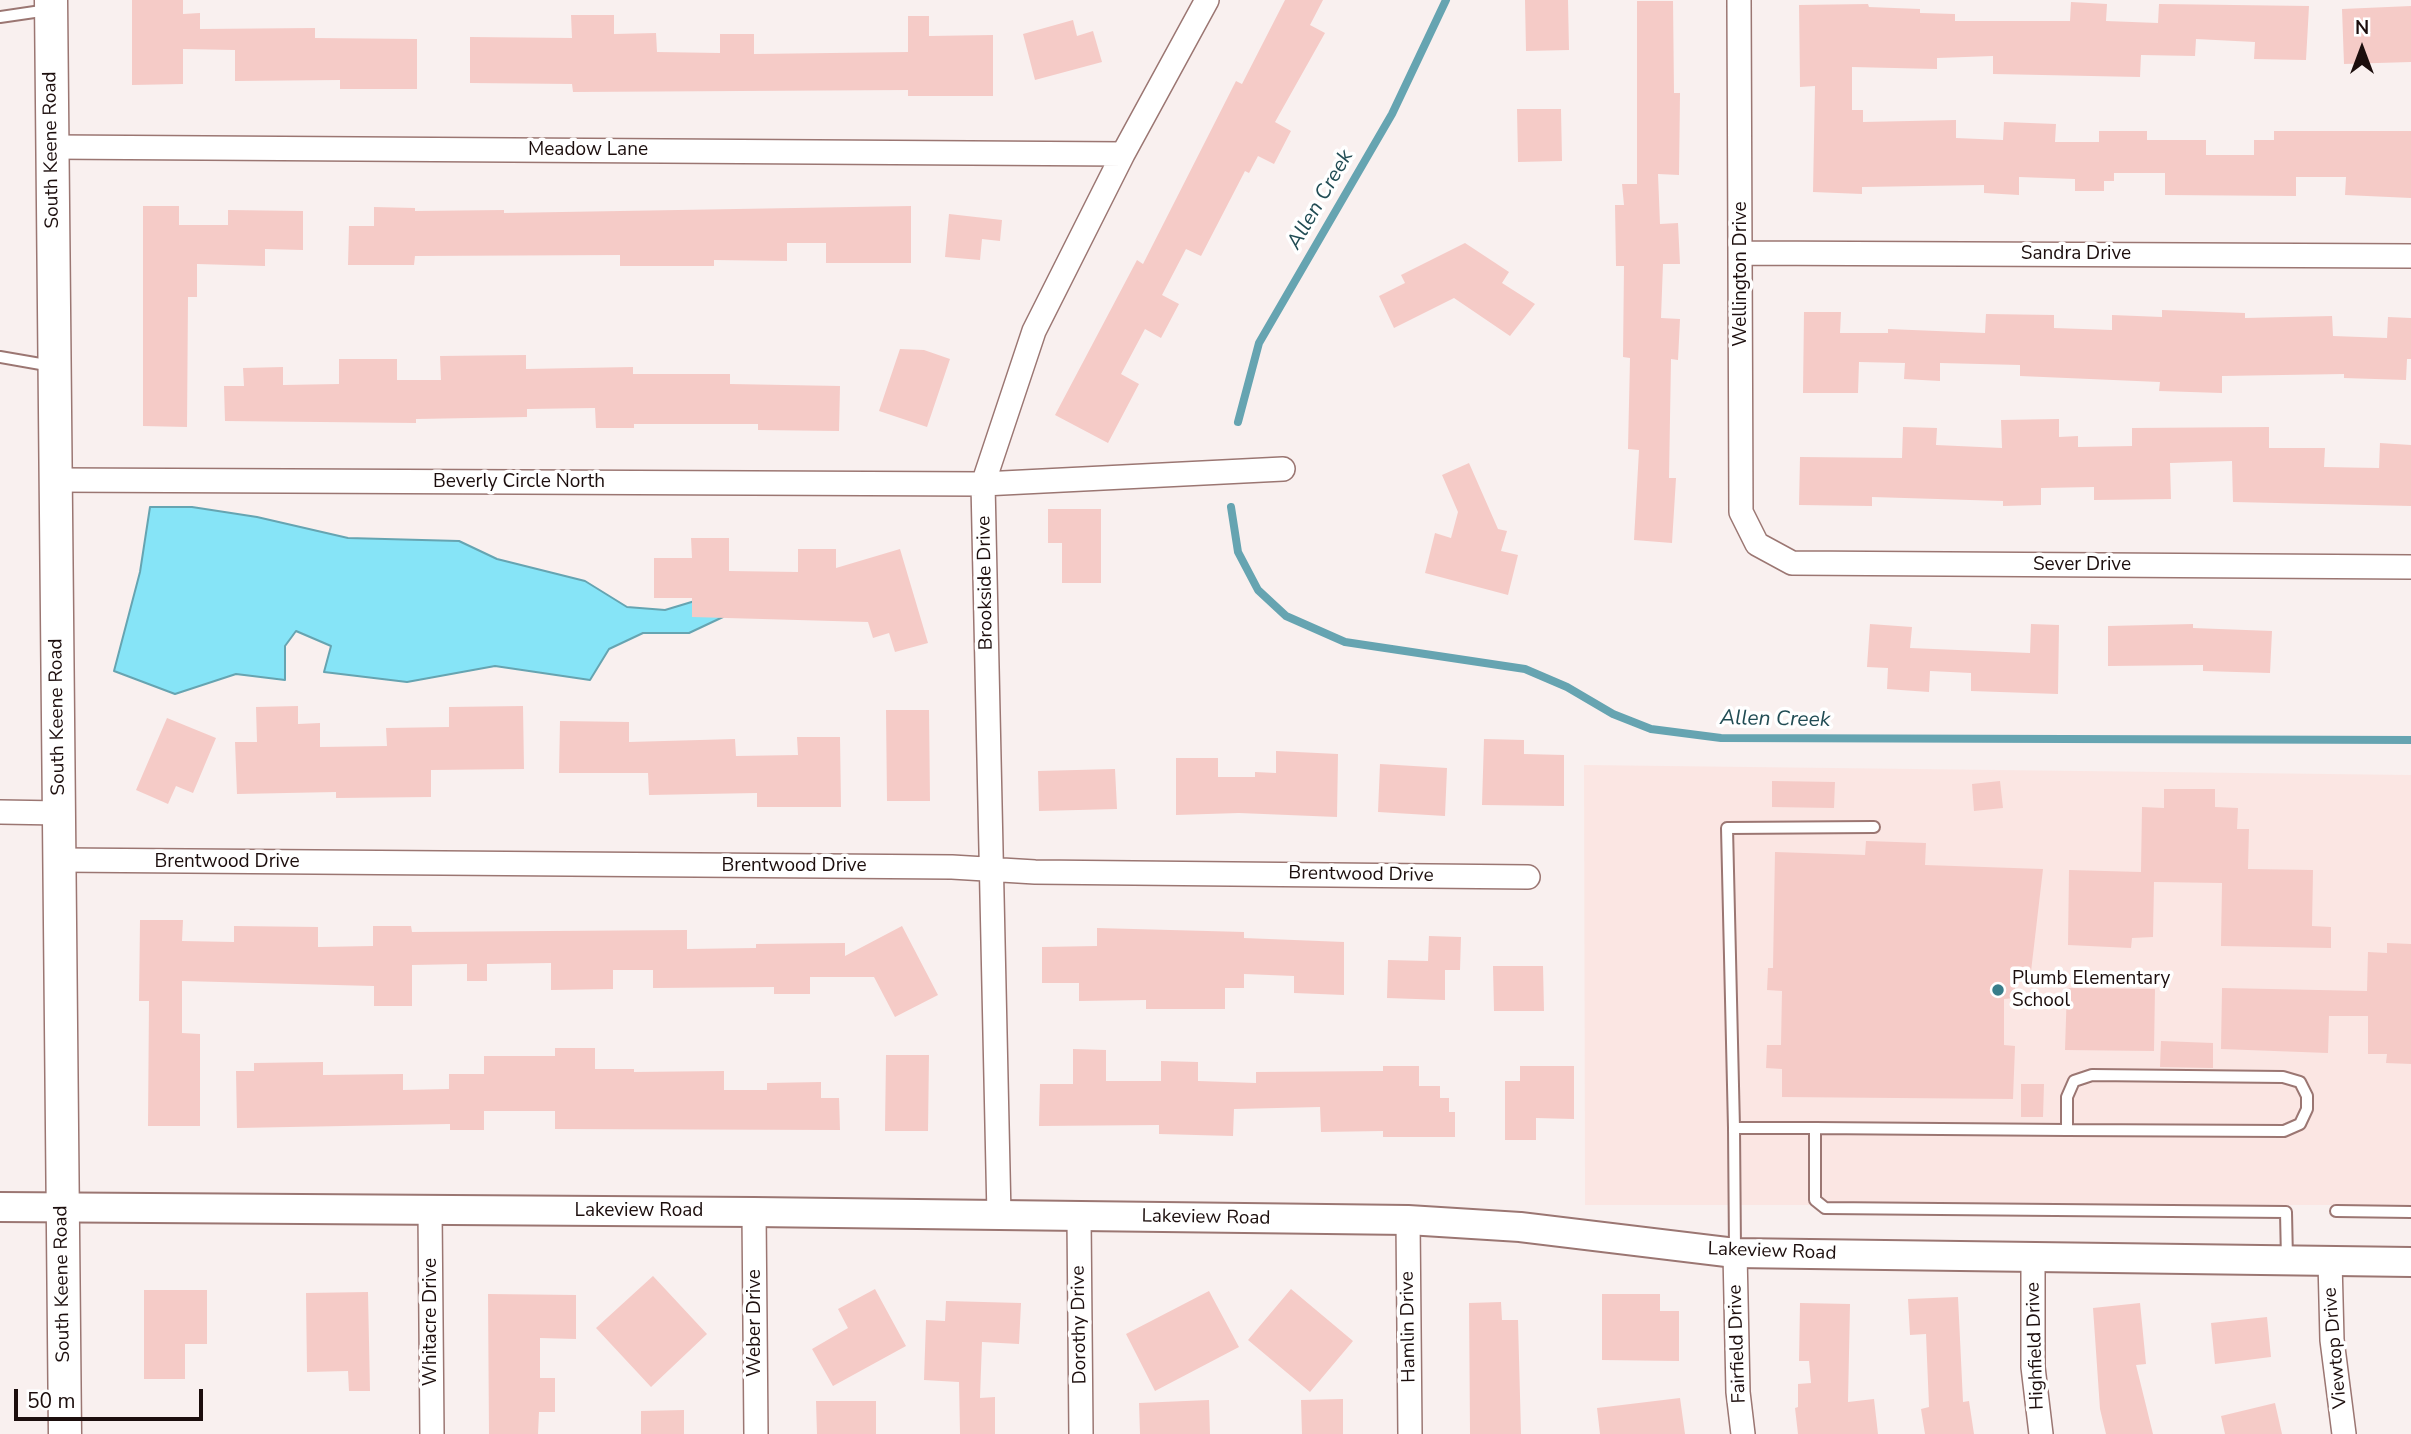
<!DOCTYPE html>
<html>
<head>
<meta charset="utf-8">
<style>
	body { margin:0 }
	#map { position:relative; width:2411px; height:1434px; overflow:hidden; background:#f9f0ef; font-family:"Nunito Sans",sans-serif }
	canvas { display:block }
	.north { position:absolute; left:2327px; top:14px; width:70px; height:70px; -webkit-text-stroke:5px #fff; paint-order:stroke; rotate:0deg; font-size:19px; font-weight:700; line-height:28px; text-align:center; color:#1c0e0d }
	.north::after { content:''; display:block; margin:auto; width:24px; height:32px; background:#1c0e0d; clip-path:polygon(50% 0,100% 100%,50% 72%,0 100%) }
	.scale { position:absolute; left:14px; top:1389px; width:189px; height:32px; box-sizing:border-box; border:4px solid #1c0e0d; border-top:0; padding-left:9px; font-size:21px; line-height:24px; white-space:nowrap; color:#1c0e0d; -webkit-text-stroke:5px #fff; paint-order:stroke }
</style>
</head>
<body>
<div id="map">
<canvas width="2411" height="1434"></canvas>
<div class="north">N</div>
<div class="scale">50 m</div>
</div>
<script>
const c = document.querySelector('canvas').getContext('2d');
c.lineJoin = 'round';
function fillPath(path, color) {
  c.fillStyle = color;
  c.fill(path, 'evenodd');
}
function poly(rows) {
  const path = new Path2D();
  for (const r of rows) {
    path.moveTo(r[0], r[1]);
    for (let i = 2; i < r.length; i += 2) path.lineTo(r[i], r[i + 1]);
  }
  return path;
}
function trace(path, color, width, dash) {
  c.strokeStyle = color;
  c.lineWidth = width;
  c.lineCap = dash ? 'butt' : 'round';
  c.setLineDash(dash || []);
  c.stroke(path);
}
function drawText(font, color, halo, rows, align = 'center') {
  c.font = font + ' "Nunito Sans",sans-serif';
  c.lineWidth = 7;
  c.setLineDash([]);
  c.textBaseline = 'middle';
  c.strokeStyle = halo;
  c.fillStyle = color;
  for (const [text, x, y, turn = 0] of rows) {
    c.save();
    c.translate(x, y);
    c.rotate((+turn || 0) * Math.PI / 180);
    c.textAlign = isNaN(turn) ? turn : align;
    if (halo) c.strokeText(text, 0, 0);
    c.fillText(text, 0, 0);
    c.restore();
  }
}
fillPath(poly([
	[1584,765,2411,775,2411,1205,1585,1205]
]), '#fbe6e3');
const water = poly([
	[150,507,192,507,257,517,348,538,459,541,497,559,585,581,627,607,665,610,718,594,723,617,689,633,643,633,609,649,590,680,495,666,407,682,324,672,331,646,296,631,285,646,285,680,236,674,175,694,114,671,140,572,150,507]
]);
fillPath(water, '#86e4f7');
trace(water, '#66a4b1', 2);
trace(poly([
	[1238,422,1259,343,1392,114,1446,0],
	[1231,507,1238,552,1258,590,1286,616,1345,642,1525,669,1567,687,1613,714,1651,729,1721,738,2411,740]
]), '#66a4b1', 8);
fillPath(poly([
	[132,0,183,0,183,14,200,13,200,29,315,28,315,38,417,39,417,89,340,89,340,80,235,81,235,50,183,49,183,84,132,85],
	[1285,0,1323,0,1310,25,1325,33,1275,122,1291,131,1274,164,1258,156,1249,173,1245,171,1201,256,1186,249,1162,295,1179,304,1161,338,1145,329,1121,374,1139,384,1108,443,1055,415,1137,260,1143,264,1236,81,1242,84],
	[1525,0,1568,0,1569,50,1526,51],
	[1637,1,1673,1,1674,93,1680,93,1679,175,1658,174,1660,224,1678,223,1680,264,1663,264,1661,318,1680,319,1678,360,1671,359,1669,478,1676,478,1672,543,1634,540,1639,450,1628,449,1630,358,1623,357,1624,266,1616,266,1615,205,1624,205,1622,184,1637,184],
	[2071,2,2107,4,2106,21,2158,23,2159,4,2309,6,2306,60,2254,59,2255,42,2196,39,2195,56,2141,55,2140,77,1993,74,1993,56,1937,58,1937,69,1852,67,1852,110,1863,110,1863,122,1956,120,1956,138,2003,140,2004,122,2056,124,2055,142,2099,142,2099,131,2147,131,2147,140,2206,140,2206,155,2254,155,2254,140,2274,140,2274,131,2411,131,2411,198,2345,195,2346,177,2296,177,2296,196,2165,195,2165,173,2114,173,2114,181,2104,181,2104,191,2075,191,2075,179,2019,177,2019,195,1984,193,1984,185,1862,187,1862,194,1813,192,1815,86,1800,87,1799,5,1868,4,1869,7,1920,9,1920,13,1955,14,1955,21,2070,21],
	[2411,6,2411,62,2344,64,2342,9],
	[571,15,614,15,614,34,656,33,657,52,720,53,720,34,754,34,754,54,908,52,908,16,929,16,929,36,993,35,993,96,908,96,908,90,573,92,572,84,470,83,470,37,572,38],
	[1073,20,1077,36,1093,31,1102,62,1035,80,1023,34],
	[1517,109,1561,109,1562,161,1518,162],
	[143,206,179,206,179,225,228,225,228,210,303,211,303,250,265,249,265,266,197,264,197,297,188,297,187,427,143,426],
	[911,206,911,263,826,263,826,243,787,243,787,261,714,260,714,266,620,266,620,255,415,256,414,265,348,265,349,226,374,226,374,207,415,208,415,211,504,210,504,213],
	[949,214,1002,220,1000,241,982,239,980,260,945,257],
	[1465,243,1509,272,1502,283,1535,304,1510,336,1454,298,1394,328,1379,296,1405,283,1401,275],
	[2162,310,2245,313,2245,318,2332,316,2333,336,2387,338,2388,317,2411,318,2411,359,2407,359,2406,380,2344,378,2344,374,2222,376,2222,393,2159,391,2160,382,2020,376,2020,365,1940,363,1940,381,1904,379,1905,363,1859,362,1858,393,1803,393,1804,312,1841,312,1840,333,1888,333,1888,329,1985,333,1986,314,2054,315,2054,328,2112,330,2112,315,2162,317],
	[900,349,924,350,950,359,927,427,879,411],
	[526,355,526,369,633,367,633,374,730,374,730,384,840,386,839,431,758,430,758,424,634,424,634,428,596,428,595,408,527,409,527,417,416,419,416,423,225,421,224,386,244,386,243,368,283,367,283,385,339,384,339,359,397,359,397,380,441,380,440,356],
	[2059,419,2059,437,2078,436,2078,447,2132,446,2132,428,2269,427,2269,448,2325,448,2324,467,2379,468,2380,443,2411,445,2411,506,2233,502,2232,461,2170,463,2171,499,2094,500,2094,487,2041,488,2041,505,2003,506,2003,501,1872,497,1872,506,1799,505,1800,457,1902,458,1903,427,1937,428,1936,445,2002,448,2001,420],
	[1469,463,1498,529,1507,531,1501,551,1518,555,1508,595,1425,573,1435,533,1451,538,1458,512,1442,475],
	[1048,509,1101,509,1101,583,1062,583,1062,543,1048,543],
	[691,538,729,538,729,571,798,572,798,549,836,549,836,568,900,549,928,643,895,652,889,633,873,638,868,622,692,617,692,598,654,598,654,558,692,558],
	[1870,624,1912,627,1910,648,2030,653,2031,624,2059,625,2058,694,1971,691,1971,673,1930,671,1929,692,1887,689,1888,668,1867,667],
	[2193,624,2193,628,2272,631,2270,673,2203,671,2203,665,2108,666,2108,626],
	[298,706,298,724,320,723,320,747,387,746,386,728,449,727,449,707,523,706,524,769,431,770,431,797,336,798,336,792,237,794,235,742,257,742,256,707],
	[886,710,929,710,930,801,887,801],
	[167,718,216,738,193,793,176,786,168,804,136,790],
	[560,721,629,722,629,742,735,739,736,756,798,755,797,737,840,737,841,807,757,807,757,793,649,795,648,773,559,773],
	[1484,739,1524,740,1524,754,1564,755,1564,806,1482,805],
	[1276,751,1338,754,1337,817,1239,813,1176,815,1176,758,1218,758,1218,777,1255,777,1255,772,1276,773],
	[1380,764,1447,768,1445,816,1378,812],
	[1115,769,1117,809,1039,811,1038,771],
	[1772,781,1835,782,1834,808,1772,807],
	[2000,781,2003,808,1974,811,1972,784],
	[2164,789,2215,789,2215,807,2238,808,2237,829,2249,829,2248,869,2313,870,2312,926,2331,927,2331,948,2221,946,2222,883,2154,882,2153,937,2132,938,2131,948,2068,945,2069,870,2141,872,2142,807,2164,808],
	[1866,841,1926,843,1925,865,2043,869,2030,980,2015,980,2015,998,2004,999,2004,1045,2015,1046,2013,1099,1782,1097,1782,1069,1766,1068,1767,1045,1781,1045,1782,991,1767,990,1768,968,1773,968,1775,852,1865,855],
	[140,920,183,920,182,941,234,942,234,926,318,927,318,947,373,946,373,926,411,926,412,932,687,930,687,949,756,948,756,944,845,943,845,956,902,926,938,995,895,1017,874,977,810,977,810,994,774,994,774,987,653,988,653,970,613,970,613,989,551,990,551,963,487,964,487,981,467,981,467,964,412,965,412,1006,374,1006,374,986,182,981,182,1033,200,1034,200,1126,148,1126,149,1001,139,1001],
	[1097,928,1244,932,1244,938,1344,942,1344,995,1294,993,1294,976,1244,974,1244,988,1225,988,1225,1009,1146,1009,1146,1000,1079,1001,1079,983,1042,983,1042,947,1097,946],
	[1429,936,1461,937,1460,970,1445,970,1445,1000,1387,998,1388,960,1428,961],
	[2387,943,2411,944,2411,1064,2386,1063,2387,1054,2368,1054,2368,1016,2329,1016,2328,1053,2221,1049,2222,988,2367,991,2368,952,2387,953],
	[1493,966,1543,966,1544,1011,1494,1011],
	[2067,988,2155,989,2154,1051,2065,1050],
	[2161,1041,2213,1043,2213,1068,2160,1067],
	[555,1048,595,1048,595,1069,634,1069,634,1072,724,1071,724,1090,767,1090,767,1083,821,1082,821,1098,839,1098,840,1130,555,1129,555,1111,484,1111,484,1130,450,1130,450,1124,237,1128,236,1071,254,1071,254,1063,323,1062,323,1075,403,1074,403,1090,449,1089,449,1074,484,1074,484,1056,555,1056],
	[1073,1049,1106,1050,1106,1081,1161,1081,1161,1061,1198,1062,1198,1081,1256,1083,1256,1072,1383,1071,1383,1066,1419,1066,1419,1086,1440,1086,1440,1098,1449,1098,1449,1112,1455,1112,1455,1137,1383,1137,1383,1131,1321,1132,1320,1107,1234,1109,1233,1136,1159,1134,1159,1125,1039,1126,1040,1084,1073,1084],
	[886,1055,929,1055,928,1131,885,1131],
	[1520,1066,1574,1066,1574,1119,1536,1118,1536,1140,1505,1140,1505,1081,1520,1081],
	[2021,1084,2044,1084,2043,1117,2021,1117],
	[653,1276,707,1334,651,1387,596,1328],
	[875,1289,906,1346,833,1386,812,1349,848,1328,838,1309],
	[1291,1289,1353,1341,1310,1392,1248,1340],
	[144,1290,207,1290,207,1344,185,1344,185,1379,144,1379],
	[1209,1291,1239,1347,1155,1391,1126,1334],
	[368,1292,370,1391,349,1391,348,1371,307,1372,306,1293],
	[488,1294,576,1295,576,1339,540,1338,540,1378,555,1378,555,1412,539,1412,538,1434,489,1434],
	[1602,1294,1660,1294,1660,1311,1679,1311,1679,1361,1602,1360],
	[1958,1297,1963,1402,1969,1401,1974,1434,1925,1434,1921,1409,1929,1407,1926,1334,1910,1335,1908,1299],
	[946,1301,1021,1303,1019,1344,982,1342,980,1398,995,1397,995,1434,960,1434,959,1382,924,1380,926,1320,945,1321],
	[1501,1302,1502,1320,1518,1320,1521,1434,1470,1434,1469,1303],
	[1800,1303,1850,1304,1848,1402,1874,1399,1878,1434,1798,1434,1795,1408,1798,1407,1798,1384,1811,1383,1809,1361,1799,1361],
	[2140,1303,2146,1364,2136,1365,2153,1434,2106,1434,2100,1409,2093,1308],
	[2267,1317,2271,1357,2215,1364,2211,1323],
	[1680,1398,1685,1434,1600,1434,1597,1408],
	[1343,1399,1343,1434,1302,1434,1301,1400],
	[1209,1400,1210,1434,1140,1434,1139,1403],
	[816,1401,876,1401,876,1434,817,1434],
	[2275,1403,2282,1434,2225,1434,2221,1416],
	[684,1410,684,1434,641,1434,641,1411]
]), '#f5cbc7');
const service = poly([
	[0,17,48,10],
	[0,357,52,366],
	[1734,1128,1727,828,1874,827],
	[1815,1128,1815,1200,1825,1208,2286,1212,2287,1260],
	[2336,1211,2411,1212],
	[1735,1251,1734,1128,1815,1128,2067,1130,2284,1131,2300,1124,2307,1109,2307,1096,2300,1082,2283,1077,2092,1075,2074,1081,2067,1097,2067,1130]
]);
const minor = poly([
	[1739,0,1741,512,1757,544,1792,563,2411,567],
	[52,147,1123,154],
	[1741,253,2411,256],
	[55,480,983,484,1283,469],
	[0,812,60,813],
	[60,860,952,867,1035,872,1528,877],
	[430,1210,432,1434],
	[754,1212,756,1434],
	[999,1216,983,484,1034,331,1123,154,1207,0],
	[1079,1217,1081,1434],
	[1408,1220,1410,1434],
	[1735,1253,1738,1392,1743,1434],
	[2033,1258,2033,1367,2041,1434],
	[2330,1261,2332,1340,2344,1434]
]);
const tertiary = poly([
	[0,1207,754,1212,1408,1220,1520,1227,1735,1253,2411,1262]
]);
const secondary = poly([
	[51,0,65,1434]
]);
trace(service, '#9b7672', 14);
trace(minor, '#9b7672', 26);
trace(tertiary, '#9b7672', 32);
trace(secondary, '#9b7672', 35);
trace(service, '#fff', 10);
trace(minor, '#fff', 23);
trace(tertiary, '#fff', 28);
trace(secondary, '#fff', 32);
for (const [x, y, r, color] of [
	[1998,990,7,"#387d8a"]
]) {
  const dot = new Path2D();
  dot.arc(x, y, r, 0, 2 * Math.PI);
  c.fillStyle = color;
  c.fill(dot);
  trace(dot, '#fff', 2.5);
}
drawText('19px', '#1c0e0d', '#fff', [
	["South Keene Road",52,150,-91],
	["Meadow Lane",588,150],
	["Sandra Drive",2076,254],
	["Wellington Drive",1741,274,-90],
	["Beverly Circle North",519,482],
	["Sever Drive",2082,565],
	["Brookside Drive",986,583,-91],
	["South Keene Road",58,717,-91],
	["Brentwood Drive",227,862],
	["Brentwood Drive",794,866],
	["Brentwood Drive",1361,875,1],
	["Lakeview Road",639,1211],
	["Lakeview Road",1206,1218,1],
	["Lakeview Road",1772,1252,2],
	["South Keene Road",63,1284,-91],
	["Whitacre Drive",431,1322,-90],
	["Weber Drive",755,1323,-90],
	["Dorothy Drive",1080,1325,-91],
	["Hamlin Drive",1409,1327,-91],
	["Fairfield Drive",1738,1344,-92],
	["Highfield Drive",2036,1346,-92],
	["Viewtop Drive",2336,1348,-95]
]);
drawText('19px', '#1c0e0d', '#fff', [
	["Plumb Elementary",2012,979],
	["School",2012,1001]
], 'left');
drawText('italic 21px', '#214c54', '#fff', [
	["Allen Creek",1321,200,-60],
	["Allen Creek",1775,720,1]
]);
</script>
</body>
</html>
